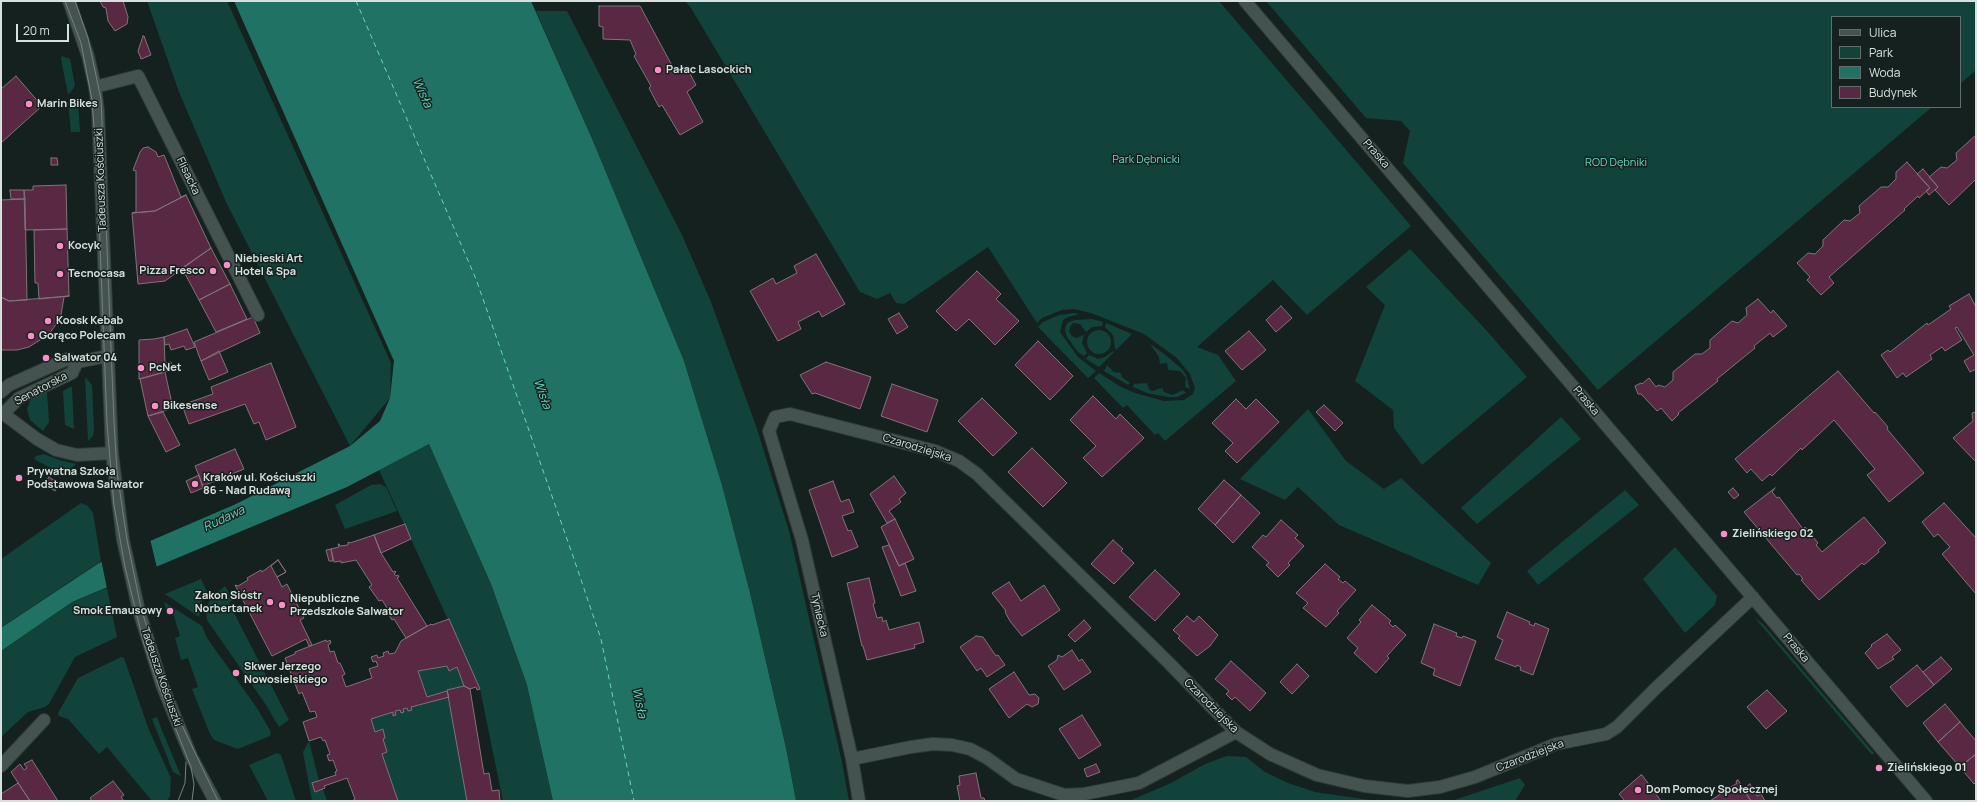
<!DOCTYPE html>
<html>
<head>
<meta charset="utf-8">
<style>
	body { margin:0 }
	#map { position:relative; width:1977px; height:802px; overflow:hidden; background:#15211e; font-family:Manrope,sans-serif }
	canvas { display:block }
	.frame { position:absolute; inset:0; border:2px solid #d7e0dd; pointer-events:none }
	.legend { position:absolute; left:1831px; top:16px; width:130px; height:92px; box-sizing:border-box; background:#15211e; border:1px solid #636d6a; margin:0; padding:5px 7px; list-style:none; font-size:12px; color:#d7e0dd }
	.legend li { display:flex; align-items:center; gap:8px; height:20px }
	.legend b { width:20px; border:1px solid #636d6a }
	.scale { position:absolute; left:16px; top:24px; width:53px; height:18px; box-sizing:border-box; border:2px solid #d7e0dd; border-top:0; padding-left:5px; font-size:12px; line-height:14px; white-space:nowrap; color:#d7e0dd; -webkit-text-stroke:3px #15211e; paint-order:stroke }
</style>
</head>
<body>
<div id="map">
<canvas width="1977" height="802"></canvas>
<div class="frame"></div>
<ul class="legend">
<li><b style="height:5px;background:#455350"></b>Ulica</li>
<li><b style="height:11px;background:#11433a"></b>Park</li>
<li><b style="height:11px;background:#207264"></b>Woda</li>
<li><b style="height:11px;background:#592843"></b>Budynek</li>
</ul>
<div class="scale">20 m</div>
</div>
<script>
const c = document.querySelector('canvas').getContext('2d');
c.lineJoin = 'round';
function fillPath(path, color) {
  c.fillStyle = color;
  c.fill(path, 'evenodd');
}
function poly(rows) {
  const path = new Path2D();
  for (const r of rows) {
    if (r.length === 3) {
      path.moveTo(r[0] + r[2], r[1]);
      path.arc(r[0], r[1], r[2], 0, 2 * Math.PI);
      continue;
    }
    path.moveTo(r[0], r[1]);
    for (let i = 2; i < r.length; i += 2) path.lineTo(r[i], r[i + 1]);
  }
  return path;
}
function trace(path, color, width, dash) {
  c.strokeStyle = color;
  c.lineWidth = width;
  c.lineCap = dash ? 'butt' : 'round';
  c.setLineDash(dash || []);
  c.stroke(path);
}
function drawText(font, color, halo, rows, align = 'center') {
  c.font = font + ' Manrope,sans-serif';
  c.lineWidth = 3;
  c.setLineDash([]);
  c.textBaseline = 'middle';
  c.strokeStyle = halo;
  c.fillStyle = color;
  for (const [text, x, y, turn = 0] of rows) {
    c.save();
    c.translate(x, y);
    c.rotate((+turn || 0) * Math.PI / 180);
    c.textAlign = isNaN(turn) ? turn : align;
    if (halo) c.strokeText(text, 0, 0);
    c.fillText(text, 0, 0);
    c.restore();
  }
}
fillPath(poly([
	[147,1,227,1,391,363,390,398,350,446,226,202,179,92],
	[685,1,1219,1,1411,226,1307,315,1273,280,1197,347,1218,355,1236,381,1165,441,1158,433,1155,435,1127,405,1123,408,1094,378,1099,373,1121,387,1135,393,1164,401,1184,400,1193,394,1195,388,1190,374,1177,358,1144,334,1091,313,1074,309,1062,310,1042,318,1037,323,988,247,904,304,896,303,890,293,877,299,860,292,691,8],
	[1266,1,1976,1,1976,70,1960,84,1960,17,1832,17,1832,107,1932,107,1598,390,1403,163,1410,131,1401,121,1366,118],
	[536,11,567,11,682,235,711,302,756,426,789,531,842,762,849,801,796,801,786,748,750,593,722,485,684,361,593,141],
	[62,56,70,59,75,86,70,93,68,94,61,59],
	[78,101,80,132,71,132,68,102],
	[1410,249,1487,331,1527,377,1422,465,1394,428,1393,410,1355,381,1385,305,1366,287],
	[1074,313,1080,314,1068,317,1063,320,1060,332,1078,357,1096,371,1088,378,1038,327,1043,322,1059,315],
	[1092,319,1103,322,1102,326,1092,327,1086,332,1080,324,1073,323,1070,327,1069,332,1072,336,1076,338,1084,335,1082,343,1087,353,1084,356,1078,352,1067,337,1065,330,1066,325,1069,322,1075,320],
	[1106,323,1132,334,1116,350,1115,348,1113,335,1105,327],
	[1099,342,12],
	[1150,344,1163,353,1182,369,1186,375,1190,389,1185,387,1186,378,1180,371,1168,370,1167,363,1160,364,1159,357],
	[1113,351,1114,352,1099,367,1086,359,1089,355,1098,359,1105,357],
	[1107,365,1114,372,1121,373,1122,377,1130,383,1128,385,1104,371],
	[85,377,92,385,94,429,93,436,88,441],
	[1147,383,1149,389,1152,391,1162,388,1164,392,1172,395,1183,390,1186,393,1177,397,1168,397,1147,393,1133,387,1134,384],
	[70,387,72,387,74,429,65,425,63,391],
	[45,392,47,392,49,422,43,431,30,420,27,409,31,399],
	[1308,409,1346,461,1384,489,1401,478,1491,563,1478,585,1339,525,1298,487,1285,500,1240,479],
	[1561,417,1581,439,1477,524,1461,508],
	[429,444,491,584,527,685,553,801,503,801,480,689,379,470],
	[44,454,59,460,76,464,69,470,56,471,34,459,36,456],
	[380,484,386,487,397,511,345,529,335,505,371,485],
	[1625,490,1639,505,1538,585,1527,571],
	[81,503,88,506,93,513,101,561,1,628,1,559],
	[1675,547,1717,596,1715,605,1685,633,1643,579],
	[201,579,207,592,202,600,199,617,165,594],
	[225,586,232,600,229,603,289,720,279,727,266,705,207,620,206,611,210,599],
	[107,588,117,637,75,657,49,704,45,707,28,712,1,737,1,651,72,602],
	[164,602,202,626,207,638,257,708,271,732,270,736,238,749,214,740,210,734,192,689,198,687,188,658,181,660,175,638,180,636,173,613,168,614],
	[1754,617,1763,624,1874,753,1872,755],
	[121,657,124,658,149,730,171,778,170,797,166,801,152,801,107,747,99,754,68,719,59,716,58,713,78,678],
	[447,666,449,671,457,667,464,686,448,690,447,691,427,697,418,671],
	[449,697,467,801,398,801,382,754,383,739,385,738,383,729,375,732,371,719,393,712,394,716,396,715,395,711,400,710,401,713,404,712,403,709],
	[157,717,161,728,181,776,173,772,152,719],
	[309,741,319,781,312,783,315,792,323,789,327,801,312,801,303,752],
	[277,753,281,755,283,761,296,801,268,801,249,765],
	[1227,756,1246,757,1265,772,1288,783,1315,792,1377,801,1129,801,1171,783,1205,764],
	[1520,778,1525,785,1515,801,1451,801]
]), '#11433a');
fillPath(poly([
	[234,1,531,1,593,141,684,361,722,485,750,593,786,748,796,801,553,801,527,685,491,584,429,444,347,487,72,602,1,651,1,628,99,563,236,504,350,446,380,421,390,398,394,361]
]), '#207264');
fillPath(poly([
	[150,539,157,568,107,589,101,559]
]), '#15211e');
trace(poly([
	[356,1,476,279,574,559,601,639,634,801]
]), '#64d8c2', 1, [5, 4]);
const building = poly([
	[100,1,123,1,128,17,127,24,115,31,108,21,106,8,103,7,100,1],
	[599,6,640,6,676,73,688,70,696,85,687,92,703,122,680,135,662,105,659,107,649,88,651,86,634,56,636,54,630,40,603,39,603,27,599,26,599,6],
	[143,36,144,36,151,55,141,59,138,51,143,36],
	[16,76,42,106,1,143,1,89,16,76],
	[1976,135,1976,179,1949,205,1935,190,1938,187,1929,177,1941,167,1947,168,1957,160,1956,153,1976,135],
	[148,147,156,152,158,157,164,155,181,197,186,195,155,211,132,213,136,212,136,171,133,170,140,152,143,148,148,147],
	[51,158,57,158,58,165,51,165,51,158],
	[1907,162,1930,188,1919,198,1918,196,1904,209,1905,210,1829,277,1834,283,1821,295,1807,280,1810,277,1797,263,1808,253,1815,254,1823,246,1823,240,1844,220,1850,221,1860,213,1859,206,1881,187,1888,187,1896,179,1896,172,1907,162],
	[1923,169,1938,187,1929,195,1926,191,1930,188,1917,174,1923,169],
	[66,185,67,229,25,230,24,190,33,190,33,186,66,185],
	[10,190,24,190,25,199,11,199,10,190],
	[186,195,211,248,165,281,138,284,132,213,155,211,186,195],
	[25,199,27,300,9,301,1,297,1,200,25,199],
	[67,229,69,296,39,299,38,283,35,283,34,230,67,229],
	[211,248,230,284,199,300,182,268,211,248],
	[816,254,845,304,822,317,819,311,798,322,801,329,778,341,750,291,773,278,776,284,797,273,794,266,816,254],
	[977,271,1001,294,996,299,1019,321,995,345,969,319,956,331,936,311,977,271],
	[230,284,247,319,216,332,199,300,230,284],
	[1969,294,1976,307,1976,369,1970,372,1964,361,1974,355,1957,327,1955,328,1962,340,1945,351,1942,347,1930,355,1932,359,1906,377,1903,373,1897,378,1881,355,1888,350,1890,352,1927,323,1928,325,1951,309,1949,306,1969,294],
	[69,296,64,297,61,315,55,326,48,335,29,347,17,350,1,350,1,297,9,301,69,296],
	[1758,299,1771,313,1773,310,1787,326,1773,337,1770,333,1754,346,1755,348,1717,379,1718,381,1678,413,1679,414,1672,421,1661,408,1657,411,1641,394,1638,394,1635,386,1641,383,1642,384,1649,378,1656,387,1658,385,1665,387,1673,380,1673,372,1695,354,1702,354,1710,348,1710,340,1732,321,1738,323,1747,315,1746,308,1758,299],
	[1281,306,1292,318,1276,332,1266,320,1281,306],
	[899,313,908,327,897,334,888,319,899,313],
	[253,317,260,333,201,361,194,342,253,317],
	[187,329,195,347,186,350,184,346,171,350,169,344,165,345,164,337,187,329],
	[1249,331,1266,350,1242,370,1225,351,1249,331],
	[164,337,165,363,171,362,172,370,139,379,139,340,154,339,164,337],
	[1038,341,1073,376,1050,400,1015,365,1038,341],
	[219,351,228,372,209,380,201,361,219,351],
	[826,362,871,377,860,409,815,393,812,394,800,375,826,362],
	[271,363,296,427,266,440,259,422,254,424,245,404,189,424,182,405,213,394,211,387,271,363],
	[1838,371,1874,413,1875,412,1888,427,1887,429,1924,473,1889,502,1867,475,1875,469,1834,420,1802,450,1801,448,1772,476,1770,474,1762,481,1751,469,1747,473,1735,459,1838,371],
	[165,372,173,408,148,416,140,379,165,372],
	[892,384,938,400,927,432,881,416,892,384],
	[1093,396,1116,419,1120,414,1144,438,1102,477,1083,458,1096,446,1070,420,1093,396],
	[982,398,1017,433,993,456,958,421,982,398],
	[1236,399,1246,409,1256,399,1279,422,1237,463,1225,451,1233,443,1212,423,1236,399],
	[1324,405,1343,423,1335,431,1316,412,1324,405],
	[163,412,180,445,166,452,148,416,163,412],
	[1976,412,1976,462,1953,438,1973,421,1972,413,1976,412],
	[1032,448,1067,483,1043,507,1008,472,1032,448],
	[235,449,244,469,203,486,195,466,235,449],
	[199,475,203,488,191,493,186,481,199,475],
	[894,476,906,493,899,499,901,502,889,511,895,519,887,523,870,494,894,476],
	[49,477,59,484,55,491,44,484,49,477],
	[1224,480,1241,495,1215,525,1198,509,1224,480],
	[833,481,841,502,849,499,854,512,842,516,848,531,851,530,858,547,832,557,809,490,833,481],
	[1733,488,1739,495,1734,499,1728,492,1733,488],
	[1775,488,1772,492,1777,498,1779,497,1803,529,1805,527,1818,543,1816,545,1822,552,1864,517,1886,543,1878,550,1879,552,1864,565,1862,563,1819,600,1801,580,1803,579,1799,574,1797,575,1744,512,1775,488],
	[1241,495,1260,513,1233,543,1215,525,1241,495],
	[1944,503,1976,538,1976,594,1942,554,1950,547,1938,534,1934,537,1922,522,1944,503],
	[895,519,914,559,899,566,881,527,895,519],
	[1281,520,1298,535,1295,538,1304,546,1288,563,1290,565,1278,577,1266,565,1269,563,1252,547,1263,535,1266,537,1281,520],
	[405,524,411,539,381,553,374,535,405,524],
	[374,535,381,553,393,572,395,571,396,572,394,574,396,576,398,575,399,577,397,578,427,626,406,638,394,619,392,620,389,615,391,614,382,600,379,601,369,587,372,585,356,560,341,563,341,561,334,562,331,549,339,547,338,544,339,544,340,546,348,545,348,542,350,543,374,535],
	[1113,540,1123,549,1121,551,1134,563,1114,584,1091,564,1113,540],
	[889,545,899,566,905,563,916,591,901,596,882,547,889,545],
	[331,549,333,561,329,561,326,550,331,549],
	[278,560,286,572,277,577,282,587,287,584,304,618,300,620,312,645,309,646,306,639,272,656,235,585,238,586,248,580,247,578,261,570,262,572,278,560],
	[278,560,286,572,277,577,271,566,278,560],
	[1325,564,1340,577,1338,579,1343,583,1345,581,1356,590,1337,611,1339,613,1326,627,1303,608,1308,603,1296,593,1325,564],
	[1155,570,1180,594,1155,621,1129,597,1155,570],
	[869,578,875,603,873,604,877,618,882,617,883,622,886,620,889,630,919,622,924,642,914,645,915,648,867,660,863,646,862,646,847,583,869,578],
	[1009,582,1021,601,1044,585,1060,610,1022,636,1010,621,1005,612,1006,611,992,593,1009,582],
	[1372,605,1391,621,1389,623,1393,627,1395,625,1406,635,1387,656,1389,658,1376,673,1354,653,1358,648,1347,638,1361,622,1359,620,1372,605],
	[1507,612,1530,622,1529,624,1534,626,1535,623,1549,629,1533,675,1520,670,1521,667,1517,665,1516,667,1495,659,1503,640,1497,637,1507,612],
	[1187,616,1194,622,1199,616,1218,635,1210,646,1197,656,1178,638,1180,636,1173,630,1187,616],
	[449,619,480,689,477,690,476,687,470,689,464,686,457,667,449,671,447,666,418,671,427,697,447,691,449,697,411,707,412,710,408,711,407,708,403,709,404,712,401,713,400,710,395,711,396,715,393,716,393,712,371,719,375,732,383,729,385,738,383,739,387,752,382,754,398,801,352,801,355,799,347,778,324,786,325,788,315,792,312,783,336,775,335,772,337,771,333,760,329,761,327,755,330,754,325,740,323,741,321,737,309,741,303,722,317,717,315,711,310,712,302,692,299,694,285,658,295,654,295,652,326,640,327,642,330,640,331,643,328,645,330,652,334,651,338,663,340,663,345,674,342,676,346,687,372,678,369,669,378,666,376,661,373,662,371,657,377,655,378,658,384,656,383,653,388,651,389,654,395,653,401,641,431,624,432,625,449,619],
	[1084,620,1091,628,1075,642,1068,635,1084,620],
	[1434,624,1457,633,1456,636,1462,638,1463,636,1476,641,1460,686,1433,675,1435,669,1421,663,1434,624],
	[1887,634,1901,650,1892,657,1894,659,1878,669,1865,653,1872,646,1871,645,1887,634],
	[976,636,983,637,996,656,998,655,1005,665,987,677,981,668,977,671,960,647,976,636],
	[1072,650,1079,661,1082,659,1091,672,1064,690,1048,666,1057,660,1058,655,1062,657,1072,650],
	[1941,657,1952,669,1934,685,1923,672,1941,657],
	[1231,661,1266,693,1250,711,1235,697,1232,700,1226,694,1229,691,1215,679,1231,661],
	[1297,664,1309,676,1292,694,1280,682,1297,664],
	[1917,665,1934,685,1907,707,1890,687,1917,665],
	[1014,672,1029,695,1035,694,1039,698,1038,704,1032,707,1027,704,1009,718,989,689,1014,672],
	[464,686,470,689,484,774,489,773,492,791,499,790,500,801,467,801,447,690,464,686],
	[1767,690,1787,711,1766,729,1747,707,1767,690],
	[1945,704,1960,722,1938,742,1923,723,1945,704],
	[1082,715,1101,745,1079,759,1059,729,1082,715],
	[1960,722,1976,741,1976,754,1960,767,1938,742,1960,722],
	[1976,754,1976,782,1974,784,1960,767,1976,754],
	[32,760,58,801,30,801,11,772,20,764,24,770,27,768,24,764,32,760],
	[1096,764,1100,772,1087,777,1084,769,1096,764],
	[976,773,981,798,984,798,985,801,960,801,957,786,960,785,959,776,976,773],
	[1641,775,1642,775,1661,801,1625,801,1619,794,1641,775],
	[1738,780,1751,801,1710,801,1737,783,1736,781,1738,780],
	[113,781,124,795,121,797,124,801,92,801,90,798,113,781],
	[18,783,30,801,1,801,1,794,18,783],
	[1750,784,1757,796,1761,794,1765,801,1751,801,1743,789,1750,784]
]);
fillPath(building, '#592843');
trace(building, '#807379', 1);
const minor = poly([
	[69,1,88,56,95,87,98,111,112,453,123,540,139,611,162,685,191,756,215,801],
	[1245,1,1926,801],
	[95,87,138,76,258,315],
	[1,392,9,385,67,359,77,362,108,356],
	[1,412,37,439,56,450,77,455,112,453],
	[3,414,19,398,72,373,77,362],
	[852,759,911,747,933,744,952,745,970,749,987,758,1016,779,1064,795,1084,794,1139,783,1236,732],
	[1,766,44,720],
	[859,801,852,759,802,540,769,431,775,417,790,414,935,451,959,461,977,474,1169,663,1236,732,1270,754,1317,775,1364,786,1408,791,1440,787,1475,777,1556,744,1606,734,1617,727,1656,688,1753,597]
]);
trace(minor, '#313a37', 14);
trace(minor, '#455350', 12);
trace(poly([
	[65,1,81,43,92,100,97,166,107,423,114,505,125,567,144,644,159,687,191,767,194,784,192,801],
	[75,1,88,38,101,99,114,422,117,472,127,540,141,608,160,669,180,721,218,801],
	[178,801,185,783,186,762]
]), '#76817e', 1);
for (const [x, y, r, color] of [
	[658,70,4,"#fa8fc7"],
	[29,104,4,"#fa8fc7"],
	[60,246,4,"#fa8fc7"],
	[227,265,4,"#fa8fc7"],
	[213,271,4,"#fa8fc7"],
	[60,274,4,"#fa8fc7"],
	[48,321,4,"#fa8fc7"],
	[31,336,4,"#fa8fc7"],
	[46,358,4,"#fa8fc7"],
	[141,368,4,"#fa8fc7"],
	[155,406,4,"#fa8fc7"],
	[19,478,4,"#fa8fc7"],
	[195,484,4,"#fa8fc7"],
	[1724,534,4,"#fa8fc7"],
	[270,602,4,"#fa8fc7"],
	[282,605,4,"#fa8fc7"],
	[170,611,4,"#fa8fc7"],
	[236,673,4,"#fa8fc7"],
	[1879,768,4,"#fa8fc7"],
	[1638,790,4,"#fa8fc7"]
]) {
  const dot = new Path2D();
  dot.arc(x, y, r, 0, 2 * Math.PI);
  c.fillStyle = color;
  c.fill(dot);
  trace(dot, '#15211e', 1.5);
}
drawText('bold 11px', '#d7e0dd', '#15211e', [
	["Pałac Lasockich",666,70],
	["Marin Bikes",37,104],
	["Kocyk",68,246],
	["Niebieski Art",235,259],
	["Hotel & Spa",235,272],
	["Pizza Fresco",205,271,"right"],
	["Tecnocasa",68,274],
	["Koosk Kebab",56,321],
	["Gorąco Polecam",39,336],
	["Salwator 04",54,358],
	["PcNet",149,368],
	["Bikesense",163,406],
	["Prywatna Szkoła",27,472],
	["Podstawowa Salwator",27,485],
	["Kraków ul. Kościuszki",203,478],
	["86 - Nad Rudawą",203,491],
	["Zielińskiego 02",1732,534],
	["Zakon Sióstr",262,596,"right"],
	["Norbertanek",262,609,"right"],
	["Niepubliczne",290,599],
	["Przedszkole Salwator",290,612],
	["Smok Emausowy",162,611,"right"],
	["Skwer Jerzego",244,667],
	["Nowosielskiego",244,680],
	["Zielińskiego 01",1887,768],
	["Dom Pomocy Społecznej",1646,790]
], 'left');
drawText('11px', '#d7e0dd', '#15211e', [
	["Praska",1376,154,49],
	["Flisacka",188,176,64],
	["Tadeusza Kościuszki",101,180,-92],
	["Senatorska",41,389,-28],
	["Praska",1586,401,50],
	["Czarodziejska",917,448,17],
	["Tyniecka",819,615,77],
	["Praska",1796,648,50],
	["Tadeusza Kościuszki",161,677,71],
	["Czarodziejska",1211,706,45],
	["Czarodziejska",1530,756,-21]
]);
drawText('11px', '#67dbc5', '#15211e', [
	["Park Dębnicki",1146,160],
	["ROD Dębniki",1616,163]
]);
drawText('italic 12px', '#64d8c2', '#15211e', [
	["Wisła",422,93,66],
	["Wisła",542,394,71],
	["Rudawa",224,519,-25],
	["Wisła",639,703,78]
]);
</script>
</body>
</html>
